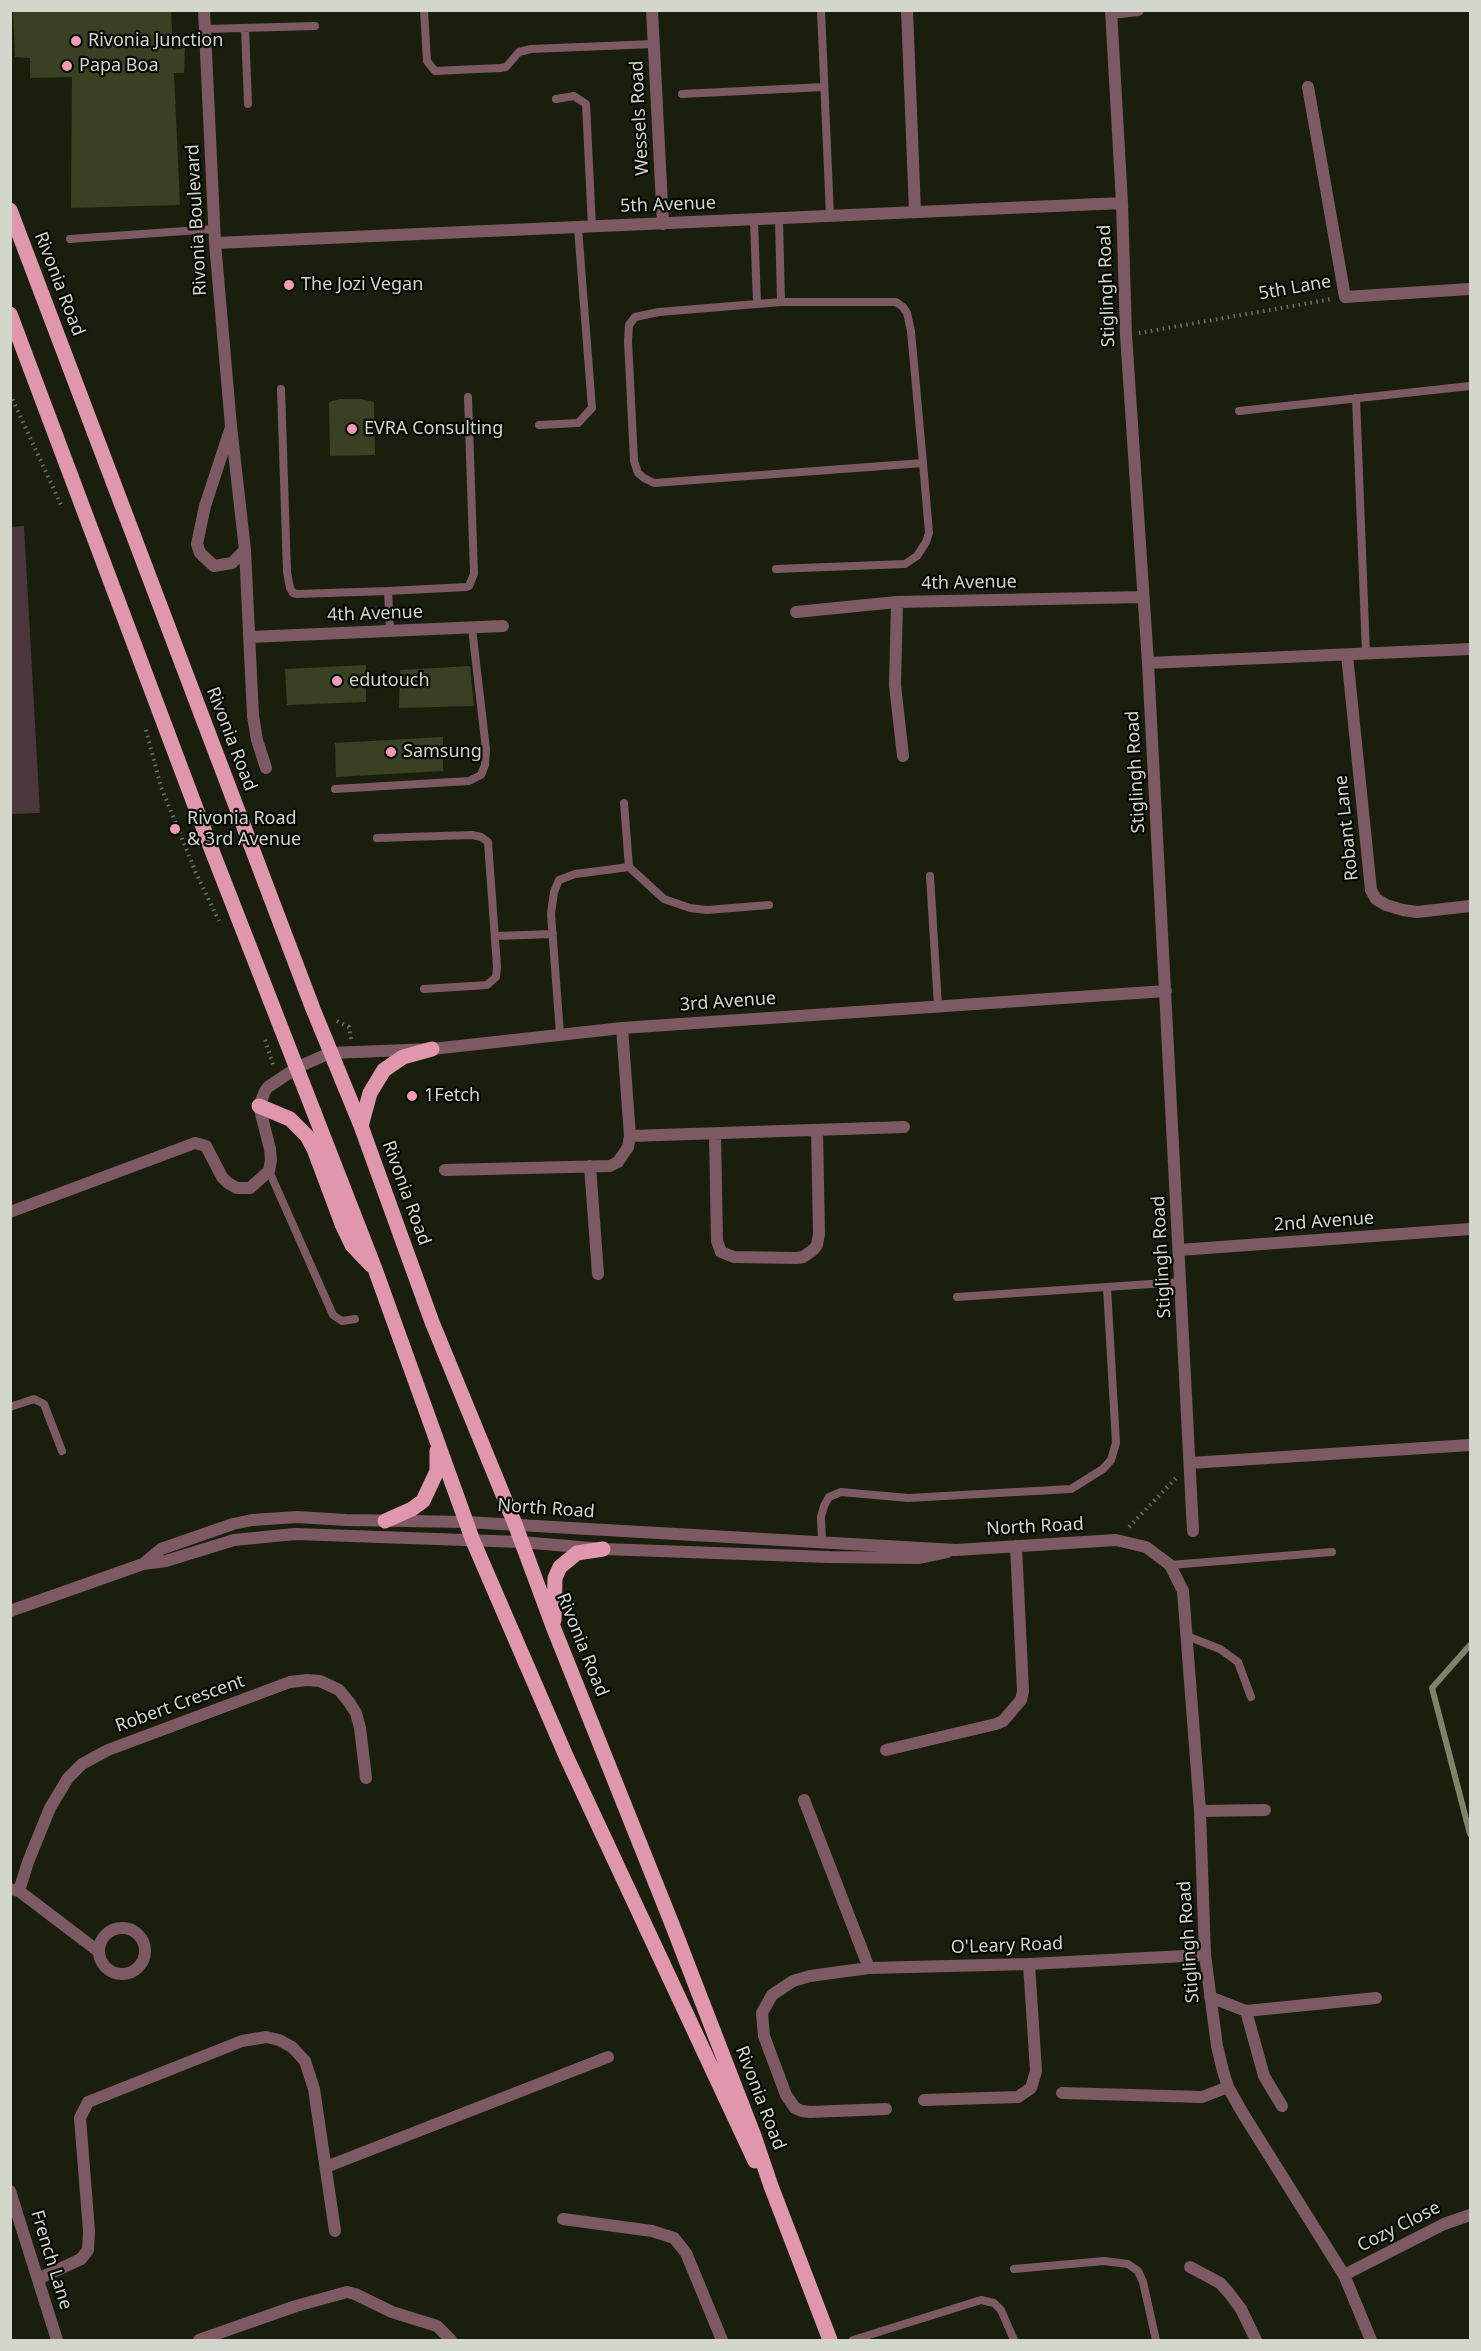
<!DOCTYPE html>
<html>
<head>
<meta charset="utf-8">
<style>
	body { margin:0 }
	#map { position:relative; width:1481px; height:2351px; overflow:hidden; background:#1a1f0d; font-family:"Noto Sans",sans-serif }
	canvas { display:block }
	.frame { position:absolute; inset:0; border:12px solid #d3d7cb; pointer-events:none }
</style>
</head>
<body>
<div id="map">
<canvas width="1481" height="2351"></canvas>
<div class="frame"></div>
</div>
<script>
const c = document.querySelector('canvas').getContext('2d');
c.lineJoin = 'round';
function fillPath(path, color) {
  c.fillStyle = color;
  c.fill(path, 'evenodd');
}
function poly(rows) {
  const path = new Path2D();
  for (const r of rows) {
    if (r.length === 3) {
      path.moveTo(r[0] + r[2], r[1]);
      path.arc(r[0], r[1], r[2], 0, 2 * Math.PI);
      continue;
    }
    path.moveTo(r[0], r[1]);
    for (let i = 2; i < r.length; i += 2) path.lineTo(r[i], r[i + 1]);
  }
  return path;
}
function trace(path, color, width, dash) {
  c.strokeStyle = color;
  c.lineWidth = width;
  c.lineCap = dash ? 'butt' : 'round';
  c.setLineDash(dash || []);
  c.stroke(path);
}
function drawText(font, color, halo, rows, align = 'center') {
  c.font = font + ' "Noto Sans",sans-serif';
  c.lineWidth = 4.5;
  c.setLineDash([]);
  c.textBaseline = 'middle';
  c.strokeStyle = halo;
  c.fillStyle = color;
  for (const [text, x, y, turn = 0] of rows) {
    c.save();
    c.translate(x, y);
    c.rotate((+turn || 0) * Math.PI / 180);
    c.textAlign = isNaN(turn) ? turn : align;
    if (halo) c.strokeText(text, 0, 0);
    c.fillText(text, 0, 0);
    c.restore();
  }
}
fillPath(poly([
	[24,526,40,813,11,814,10,527]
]), '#4a363c');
trace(poly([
	[1470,1645,1432,1688,1470,1834]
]), '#7c846a', 6);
fillPath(poly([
	[13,10,171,10,173,50,185,48,184,73,174,73,180,205,71,208,72,77,30,78,30,58,15,57],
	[340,399,361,399,374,402,375,455,330,456,329,402],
	[366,665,366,702,287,705,285,669],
	[470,666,474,706,399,708,400,670],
	[443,737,443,771,336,777,335,743]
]), '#384122');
trace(poly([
	[1139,333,1332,299],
	[10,394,62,507],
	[146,730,161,787,196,873,219,921],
	[337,1021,349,1027,351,1039],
	[265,1040,274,1067],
	[1129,1527,1176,1478]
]), '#6e7263', 4, [1.5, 4.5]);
trace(poly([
	[424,10,427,61,435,71,500,68,506,67,519,52,531,49,654,44],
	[821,10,830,216],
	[245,28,248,104],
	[205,29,315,26],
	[682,94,824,87],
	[556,99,574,96,586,104,592,227],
	[779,219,781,302],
	[754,220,757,304],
	[70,239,214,229],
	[281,389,287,572,290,588,293,593,297,594,388,591],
	[1356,398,1366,654],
	[1239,411,1470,386],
	[539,425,578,423,592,408,578,228],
	[776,569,905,564,917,556,926,542,929,533,923,463,911,331,907,313,903,307,896,302,781,302,659,312,635,317,629,325,628,341,634,461,638,473,644,478,654,483,923,463],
	[390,631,388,591,466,587,469,586,474,574,468,397],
	[335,789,469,781,481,775,485,765,486,749,472,628],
	[624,803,629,867],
	[377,838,472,835,481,837,488,842,497,967,496,977,487,985,424,989],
	[930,876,938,1006],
	[496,936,553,934],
	[560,1034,551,914,554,892,559,880,575,874,629,867,664,899,690,908,707,910,769,905],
	[269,1171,333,1315,342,1321,355,1319],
	[957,1297,1181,1282],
	[10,1407,34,1399,44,1404,62,1451],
	[822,1542,821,1517,824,1506,829,1497,841,1492,908,1498,1071,1489,1103,1469,1111,1460,1116,1443,1107,1288],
	[1170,1565,1332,1552],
	[1187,1636,1220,1649,1238,1662,1251,1697],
	[1014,2269,1104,2261,1128,2264,1138,2271,1143,2282,1156,2340],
	[853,2340,981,2300,994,2303,1001,2310,1014,2340]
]), '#7d5964', 8);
trace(poly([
	[204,10,215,243,231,426,245,550,253,716,257,740,266,768],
	[652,10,663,224],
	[907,10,915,212],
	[1111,10,1122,203,1126,335,1148,663,1193,1531],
	[1111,13,1138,10],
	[1308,87,1345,297,1470,289],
	[215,243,1122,203],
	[230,430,205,506,197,544,200,553,214,566,232,563,245,550],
	[897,602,895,685,903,756],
	[796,612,897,602,1143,597],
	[250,637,503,626],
	[1347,655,1371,890,1376,899,1386,905,1403,910,1417,912,1470,906],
	[1148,663,1470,649],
	[715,1134,717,1241,721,1252,734,1257,797,1258,803,1257,813,1250,817,1245,819,1234,817,1130],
	[630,1136,904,1127],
	[590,1166,598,1274],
	[445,1170,610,1166,618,1162,628,1147,630,1136,622,1028],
	[10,1212,195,1143,206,1146,222,1177,228,1183,237,1188,250,1188,269,1171,271,1160,270,1149,259,1106,265,1091,268,1087,298,1067,330,1053,432,1049,622,1028,1166,991],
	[1179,1250,1470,1229],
	[1190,1463,1470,1445],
	[143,1564,161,1549,233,1524,252,1520,297,1517,346,1520,466,1522,956,1550,1116,1540,1146,1547,1170,1565,1183,1591,1200,1811,1205,1955,1217,2046,1223,2071,1228,2087,1242,2112,1344,2275,1371,2340],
	[10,1611,143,1564,166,1561,234,1540,295,1534,521,1542,603,1549,829,1557,918,1558,947,1552],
	[886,1750,996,1724,1003,1721,1021,1700,1023,1691,1016,1546],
	[804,1800,869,1968],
	[1200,1811,1265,1810],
	[10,1889,19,1891,98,1951],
	[19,1891,28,1862,50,1808,68,1778,82,1764,108,1750,290,1682,307,1680,320,1681,339,1690,349,1702,356,1713,360,1728,366,1778],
	[122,1951,23],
	[1210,1997,1246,2011,1376,1998],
	[1246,2011,1264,2076,1282,2106],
	[1062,2093,1202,2097,1228,2087],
	[924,2100,1018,2097,1031,2088,1036,2071,1029,1964],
	[886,2109,810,2112,802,2111,795,2108,786,2095,764,2036,762,2013,772,1995,793,1981,810,1976,869,1968,1029,1964,1205,1955],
	[326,2167,608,2057],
	[10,2191,57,2340],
	[563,2219,652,2231,674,2238,686,2253,722,2340],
	[1190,2267,1220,2283,1229,2293,1241,2309,1256,2340],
	[1344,2275,1444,2224,1470,2215],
	[38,2279,81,2259,88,2250,89,2231,80,2118,88,2102,242,2041,266,2037,279,2040,292,2047,305,2061,314,2089,335,2231],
	[199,2340,296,2306,347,2292,355,2294,392,2312,437,2326,451,2340]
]), '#7d5964', 12);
trace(poly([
	[10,210,313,1009,361,1126,432,1322,515,1524,554,1629,672,1924,754,2136,771,2186,830,2340],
	[10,314,209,843,375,1269,473,1541,566,1756,755,2161],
	[259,1106,290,1119,307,1136,314,1149,342,1224,352,1245,371,1265],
	[361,1126,370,1093,384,1070,403,1057,432,1049],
	[385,1521,412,1509,423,1501,437,1471,437,1451],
	[554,1620,555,1578,560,1567,577,1553,603,1549]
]), '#e096ac', 15);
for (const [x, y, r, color] of [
	[76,41,6,"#f09ab4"],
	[67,66,6,"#f09ab4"],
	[289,285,6,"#f09ab4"],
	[352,429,6,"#f09ab4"],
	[337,681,6,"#f09ab4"],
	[391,752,6,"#f09ab4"],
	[175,829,6,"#f09ab4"],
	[412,1096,6,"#f09ab4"]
]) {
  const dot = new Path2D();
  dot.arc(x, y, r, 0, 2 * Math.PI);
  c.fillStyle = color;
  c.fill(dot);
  trace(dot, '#060803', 2);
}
drawText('18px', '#d3d7cb', '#060803', [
	["Rivonia Junction",88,41],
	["Papa Boa",79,66],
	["The Jozi Vegan",301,285],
	["EVRA Consulting",364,429],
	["edutouch",349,681],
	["Samsung",403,752],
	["Rivonia Road",187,819],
	["& 3rd Avenue",187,840],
	["1Fetch",424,1096]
], 'left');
drawText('18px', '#d3d7cb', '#060803', [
	["Wessels Road",640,118,-93],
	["5th Avenue",668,205,-2],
	["Rivonia Boulevard",197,220,-93],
	["Rivonia Road",59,284,69],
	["Stiglingh Road",1107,286,-92],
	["5th Lane",1295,288,-10],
	["4th Avenue",969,583,-1],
	["4th Avenue",375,614,-2],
	["Rivonia Road",231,739,69],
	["Stiglingh Road",1136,772,-93],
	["Robant Lane",1347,828,-96],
	["3rd Avenue",728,1002,-4],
	["Rivonia Road",406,1193,70],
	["2nd Avenue",1324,1222,-4],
	["Stiglingh Road",1162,1257,-93],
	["North Road",546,1509,4],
	["North Road",1035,1527,-3],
	["Rivonia Road",582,1645,68],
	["Robert Crescent",180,1704,-20],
	["Stiglingh Road",1189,1942,-94],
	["O'Leary Road",1007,1946,-2],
	["Rivonia Road",760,2098,69],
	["Cozy Close",1399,2227,-27],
	["French Lane",51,2260,73]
]);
</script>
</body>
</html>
